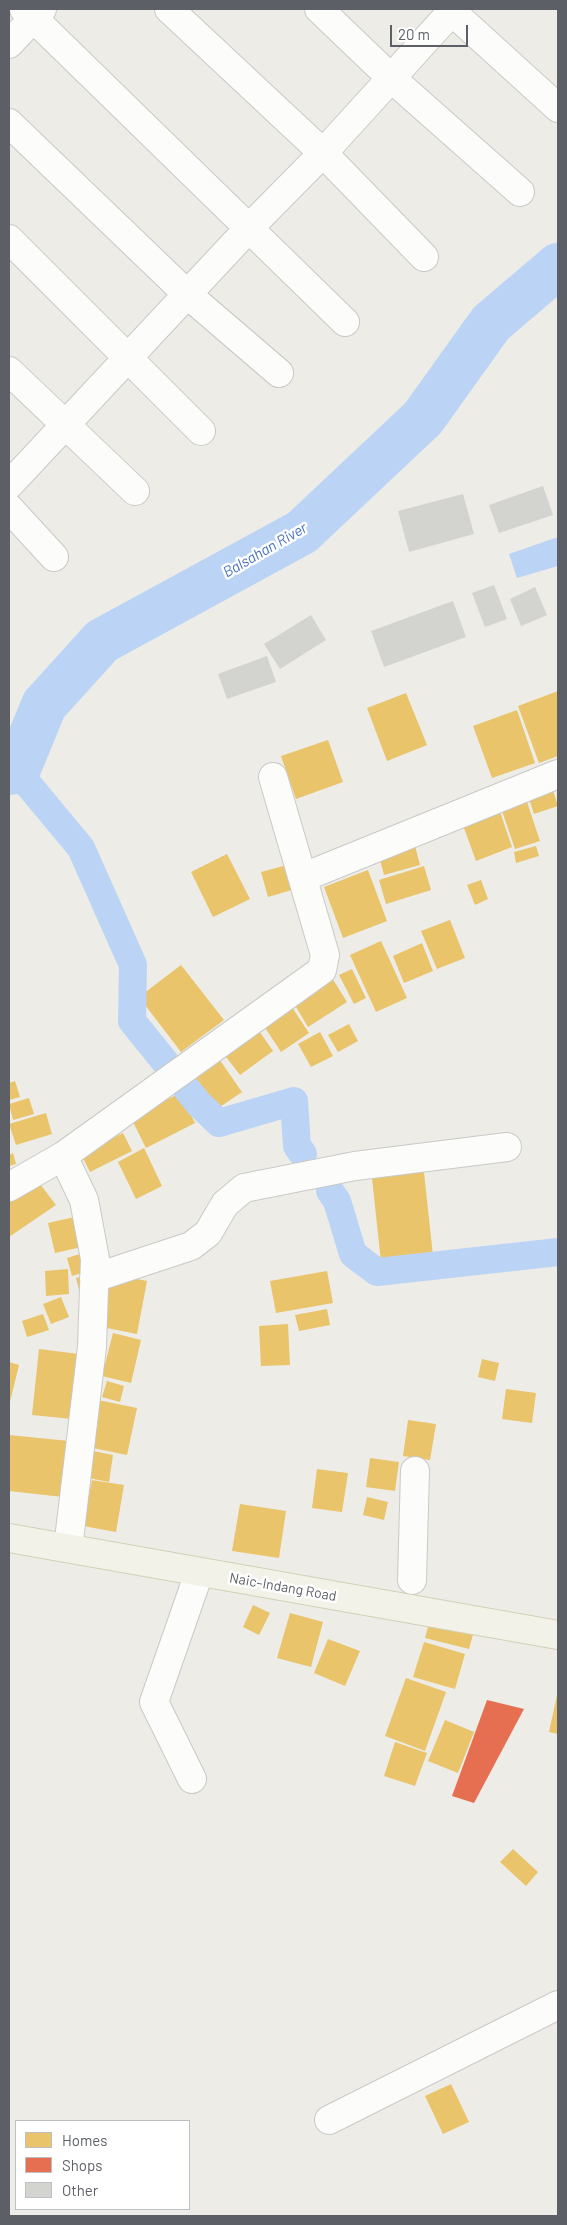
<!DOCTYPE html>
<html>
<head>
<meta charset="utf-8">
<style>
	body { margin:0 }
	#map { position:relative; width:567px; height:2225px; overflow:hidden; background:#edece7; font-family:Barlow,sans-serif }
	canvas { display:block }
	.frame { position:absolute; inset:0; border:10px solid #5c5f65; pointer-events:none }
	.legend { position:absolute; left:15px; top:2120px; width:175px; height:90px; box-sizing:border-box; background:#fff; border:1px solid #bebfc1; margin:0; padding:6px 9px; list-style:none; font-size:15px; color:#5c5f65 }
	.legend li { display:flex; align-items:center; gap:10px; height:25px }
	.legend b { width:25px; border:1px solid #bebfc1 }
	.scale { position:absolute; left:390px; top:25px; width:78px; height:22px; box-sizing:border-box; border:2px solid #5c5f65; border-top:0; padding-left:6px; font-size:15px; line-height:18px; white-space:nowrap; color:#5c5f65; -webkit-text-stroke:4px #fff; paint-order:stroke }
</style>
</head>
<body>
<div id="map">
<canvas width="567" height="2225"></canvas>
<div class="frame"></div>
<ul class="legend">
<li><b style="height:14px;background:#e9c46a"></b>Homes</li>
<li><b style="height:14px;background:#e76f51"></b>Shops</li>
<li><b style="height:14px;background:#d3d3d0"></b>Other</li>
</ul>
<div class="scale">20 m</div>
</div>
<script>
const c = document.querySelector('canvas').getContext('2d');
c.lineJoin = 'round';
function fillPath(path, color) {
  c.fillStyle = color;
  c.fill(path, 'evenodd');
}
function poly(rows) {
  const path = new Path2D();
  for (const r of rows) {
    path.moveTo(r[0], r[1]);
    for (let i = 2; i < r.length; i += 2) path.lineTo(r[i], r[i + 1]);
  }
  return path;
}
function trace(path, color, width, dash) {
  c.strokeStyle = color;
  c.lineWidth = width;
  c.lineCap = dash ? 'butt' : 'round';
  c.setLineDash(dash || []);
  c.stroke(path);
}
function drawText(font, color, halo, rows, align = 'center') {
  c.font = font + ' Barlow,sans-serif';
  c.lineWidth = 5;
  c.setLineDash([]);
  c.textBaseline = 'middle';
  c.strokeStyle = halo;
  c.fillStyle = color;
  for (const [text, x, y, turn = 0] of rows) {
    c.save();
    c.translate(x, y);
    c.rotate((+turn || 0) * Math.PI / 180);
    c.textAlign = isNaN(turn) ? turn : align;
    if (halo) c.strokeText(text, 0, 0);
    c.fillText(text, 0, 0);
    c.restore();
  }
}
fillPath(poly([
	[558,537,558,566,517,578,509,554]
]), '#bbd4f6');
fillPath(poly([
	[558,691,558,756,539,763,518,706],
	[406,693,427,745,387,761,367,708],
	[517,710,535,763,492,778,473,726],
	[328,740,343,782,296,799,281,756],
	[550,781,558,806,534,814,526,789],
	[524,793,540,841,515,849,499,802],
	[497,803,512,847,476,861,460,817],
	[413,838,420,865,384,875,377,848],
	[536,846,539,856,516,863,514,852],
	[227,854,250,899,213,917,191,872],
	[298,862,305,886,268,897,261,872],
	[424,866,431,890,386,904,379,880],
	[368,870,387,921,343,938,324,887],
	[481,880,488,899,475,905,467,885],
	[450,920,465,958,437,969,421,931],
	[381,941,407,998,376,1012,350,955],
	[422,943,433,971,404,983,393,956],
	[181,965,224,1020,181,1052,139,997],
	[352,969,366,998,354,1004,339,975],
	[329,973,347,1002,308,1027,290,997],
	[286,998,309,1033,281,1052,258,1017],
	[349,1024,358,1041,338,1052,328,1035],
	[255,1025,273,1051,240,1075,220,1049],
	[320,1032,333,1056,311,1067,298,1044],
	[219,1059,242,1092,217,1109,194,1077],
	[15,1081,20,1097,9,1100,9,1083],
	[180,1093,195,1123,146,1148,131,1118],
	[29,1098,34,1114,13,1120,9,1104],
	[46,1113,52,1134,16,1145,9,1124],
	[123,1133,132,1151,90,1172,81,1154],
	[144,1148,162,1186,136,1199,118,1162],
	[13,1153,16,1164,9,1166,9,1155],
	[423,1163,433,1256,381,1262,371,1169],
	[37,1180,56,1205,9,1237,9,1196],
	[79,1216,86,1246,55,1253,48,1223],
	[86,1252,92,1270,72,1276,67,1258],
	[68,1269,69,1294,46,1296,45,1271],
	[327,1271,333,1303,276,1313,270,1281],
	[112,1274,147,1281,137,1334,102,1327],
	[89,1275,80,1294,76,1278],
	[61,1297,69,1317,51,1324,43,1304],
	[327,1309,330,1325,299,1331,295,1315],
	[43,1314,49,1330,27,1337,22,1321],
	[288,1324,290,1365,261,1366,259,1326],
	[113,1333,141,1340,131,1383,102,1376],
	[39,1349,79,1354,72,1419,32,1415],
	[482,1359,499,1363,495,1381,478,1377],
	[9,1362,19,1365,9,1406],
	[107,1381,124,1386,120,1402,102,1397],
	[506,1389,536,1393,532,1423,502,1419],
	[98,1400,137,1408,127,1455,88,1447],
	[408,1420,436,1424,430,1460,403,1456],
	[9,1435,69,1441,63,1497,9,1491],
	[88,1450,113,1455,109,1482,83,1477],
	[370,1458,399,1462,395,1491,366,1487],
	[317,1469,348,1473,342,1512,312,1508],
	[92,1480,124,1485,116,1532,83,1526],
	[367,1497,388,1502,384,1520,363,1515],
	[240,1504,286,1511,279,1558,232,1551],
	[253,1605,270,1613,259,1635,243,1627],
	[290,1613,323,1622,311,1667,277,1658],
	[431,1616,475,1627,469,1649,425,1638],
	[328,1639,360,1651,345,1686,314,1673],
	[424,1642,465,1654,455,1689,413,1677],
	[406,1678,446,1692,425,1751,385,1736],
	[557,1695,558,1695,558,1734,549,1732],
	[445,1720,474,1732,458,1773,428,1761],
	[395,1742,427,1753,415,1786,384,1776],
	[513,1849,538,1872,526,1886,500,1862],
	[451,2084,469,2122,443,2134,425,2096]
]), '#e9c46a');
fillPath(poly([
	[487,1700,524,1709,474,1803,452,1796]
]), '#e76f51');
trace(poly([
	[17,771,81,848,133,965,132,1021,199,1104,219,1123,294,1101,297,1146,303,1154],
	[330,1191,337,1201,353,1254,377,1272,558,1252]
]), '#bbd4f6', 28);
trace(poly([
	[9,772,17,771,44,705,102,641,302,532,423,418,491,323,558,266]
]), '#bbd4f6', 46);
fillPath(poly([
	[543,486,553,515,499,533,489,505],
	[463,494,474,534,409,552,398,511],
	[494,585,507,619,485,627,472,593],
	[535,587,547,615,521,626,510,599],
	[453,601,466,637,384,667,371,631],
	[311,615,326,640,280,669,264,644],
	[267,656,276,682,227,699,218,674]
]), '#d3d3d0');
const minor = poly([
	[24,9,345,322],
	[169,9,323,153,424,257],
	[319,9,390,77,520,192],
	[449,9,558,108],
	[9,44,42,9],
	[9,123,187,294,279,373],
	[9,239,201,431],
	[9,371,135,491],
	[9,485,250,227,323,153,454,9],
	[9,508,54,557],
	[304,877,558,774],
	[63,1156,84,1200,95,1259,92,1347,68,1548],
	[9,1187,63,1156,322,970,325,955,273,777],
	[94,1278,191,1246,208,1233,225,1204,244,1188,355,1166,507,1147],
	[412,1580,415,1471],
	[192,1779,154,1702,199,1573],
	[329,2120,558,2005]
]);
const major = poly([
	[9,1538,558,1635]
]);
trace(minor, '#c9c9c7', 30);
trace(major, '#d4d0b6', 30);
trace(minor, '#fcfcfb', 28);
trace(major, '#f2f2e8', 28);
drawText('14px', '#5c5f65', '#fff', [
	["Naic–Indang Road",283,1587,10]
]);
drawText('italic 15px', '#4971c0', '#fff', [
	["Balsahan River",265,550,-30]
]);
</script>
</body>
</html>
